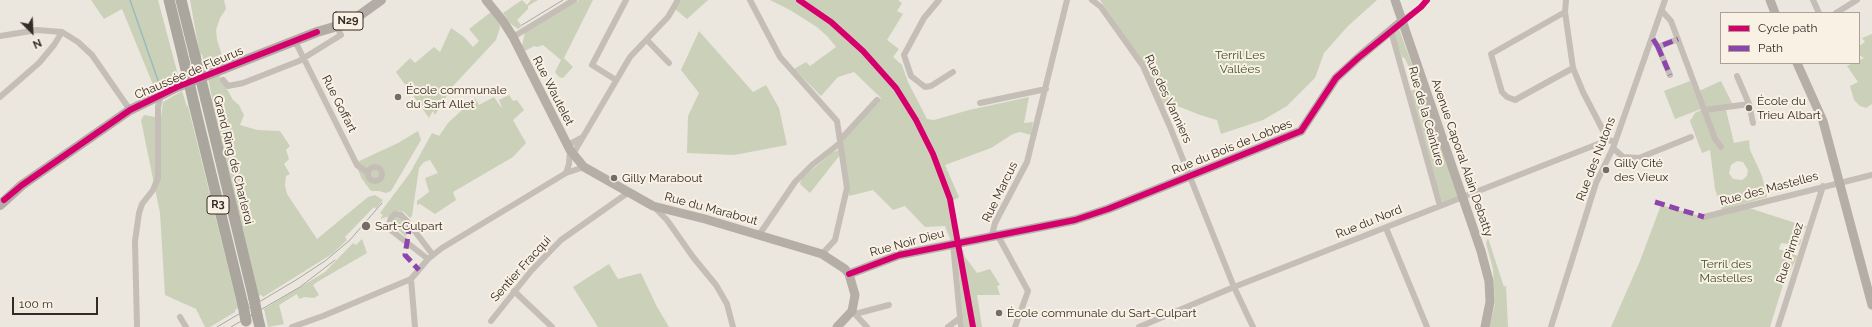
<!DOCTYPE html>
<html>
<head>
<meta charset="utf-8">
<style>
	body { margin:0 }
	#map { position:relative; width:1872px; height:327px; overflow:hidden; background:#ebe6de; font-family:Raleway,sans-serif }
	canvas { display:block }
	.legend { position:absolute; left:1720px; top:12px; width:140px; height:52px; box-sizing:border-box; background:#f9f1e4; border:1px solid #aaa298; margin:0; padding:5px 7px; list-style:none; font-size:12px; color:#342b26 }
	.legend li { display:flex; align-items:center; gap:8px; height:20px }
	.legend b { width:20px; border:1px solid #aaa298 }
	.north { position:absolute; left:12px; top:12px; width:40px; height:40px; -webkit-text-stroke:3px #f9f1e4; paint-order:stroke; rotate:156deg; font-size:11px; font-weight:700; line-height:16px; text-align:center; color:#342b26 }
	.north::after { content:''; display:block; margin:auto; width:14px; height:18px; background:#342b26; clip-path:polygon(50% 0,100% 100%,50% 72%,0 100%) }
	.scale { position:absolute; left:12px; top:297px; width:86px; height:18px; box-sizing:border-box; border:2px solid #342b26; border-top:0; padding-left:5px; font-size:12px; line-height:14px; white-space:nowrap; color:#342b26; -webkit-text-stroke:3px #f9f1e4; paint-order:stroke }
</style>
</head>
<body>
<div id="map">
<canvas width="1872" height="327"></canvas>
<ul class="legend">
<li><b style="height:5px;background:#d6006c"></b>Cycle path</li>
<li><b style="height:5px;background:#8e44ad"></b>Path</li>
</ul>
<div class="north">N</div>
<div class="scale">100 m</div>
</div>
<script>
const c = document.querySelector('canvas').getContext('2d');
c.lineJoin = 'round';
function fillPath(path, color) {
  c.fillStyle = color;
  c.fill(path, 'evenodd');
}
function poly(rows) {
  const path = new Path2D();
  for (const r of rows) {
    if (r.length === 3) {
      path.moveTo(r[0] + r[2], r[1]);
      path.arc(r[0], r[1], r[2], 0, 2 * Math.PI);
      continue;
    }
    path.moveTo(r[0], r[1]);
    for (let i = 2; i < r.length; i += 2) path.lineTo(r[i], r[i + 1]);
  }
  return path;
}
function trace(path, color, width, dash) {
  c.strokeStyle = color;
  c.lineWidth = width;
  c.lineCap = dash ? 'butt' : 'round';
  c.setLineDash(dash || []);
  c.stroke(path);
}
function drawText(font, color, halo, rows, align = 'center') {
  c.font = font + ' Raleway,sans-serif';
  c.lineWidth = 4;
  c.setLineDash([]);
  c.textBaseline = 'middle';
  c.strokeStyle = halo;
  c.fillStyle = color;
  for (const [text, x, y, turn = 0] of rows) {
    c.save();
    c.translate(x, y);
    c.rotate((+turn || 0) * Math.PI / 180);
    c.textAlign = isNaN(turn) ? turn : align;
    if (halo) c.strokeText(text, 0, 0);
    c.fillText(text, 0, 0);
    c.restore();
  }
}
fillPath(poly([
	[91,0,158,0,178,75,154,87,122,9,104,19],
	[190,0,224,0,226,9,220,18,216,30,217,40,224,61,206,69,202,54,200,54,199,50],
	[522,0,527,5,531,0,538,0,528,6,528,9,517,20,522,26,518,29,510,23,503,13],
	[579,0,593,0,564,58,573,67,563,78,559,77,555,72,561,60,543,45,537,47,534,46,525,51,522,46,525,32],
	[682,0,708,0,687,19,675,9],
	[770,0,795,0,819,15,859,49,895,90,916,121,930,152,949,199,956,240,951,241,945,226,925,227,905,206,893,210,873,190,849,196,849,184,842,144,845,137,854,127,881,98,854,72,838,77,821,96,794,69,806,62,810,66,836,47,828,37,817,27,790,10],
	[804,0,898,0,902,3,897,11,903,14,887,40,899,49,893,57,902,65,908,82,927,119,934,120,969,110,1029,97,1024,123,1033,122,1031,135,1020,132,1013,134,991,148,945,165,959,197,951,202,939,163,927,136,898,89,869,55,845,33],
	[1100,0,1377,0,1348,26,1324,53,1315,78,1287,106,1263,120,1221,134,1217,120,1200,115,1170,103,1164,107,1143,62],
	[491,12,499,20,500,28,496,40,453,86,435,115,433,111,429,118,396,72,410,58,415,63,434,47,440,52,451,28,464,37,473,47,479,41,469,29],
	[1399,29,1460,195,1442,202,1409,91,1418,89,1415,79,1404,57,1402,58,1393,32],
	[699,31,753,92,766,85,779,108,787,145,734,155,687,153,688,116,699,93,681,70],
	[1872,34,1872,104,1866,108,1860,106,1854,100,1850,86,1858,82,1847,66,1853,63,1859,63,1859,60,1864,58,1859,55,1859,46,1865,42,1862,38],
	[218,73,233,100,239,105,244,115,240,125,257,130,280,131,290,146,286,150,289,159,284,164,290,174,286,176,285,185,287,194,317,239,368,197,375,195,383,200,376,209,374,207,345,237,347,240,332,254,263,297,261,295,258,296,210,99,212,98,208,78],
	[1690,81,1701,109,1675,119,1664,91],
	[1721,81,1733,105,1726,110,1734,143,1749,140,1750,150,1762,176,1767,197,1722,210,1715,189,1710,150,1702,153,1690,121,1695,113,1703,109,1699,91],
	[1737,161,1743,162,1748,170,1747,176,1742,180,1733,179,1729,173,1731,165],
	[182,91,187,107,188,106,238,308,235,310,235,312,210,327,205,327,196,309,165,295,160,213,141,120,144,115,161,118,163,102],
	[509,95,513,101,517,100,524,110,513,120,526,143,513,157,453,192,456,200,435,214,420,204,417,205,417,201,429,192,425,178,438,173,430,160,424,162,419,168,412,216,410,218,404,212,399,211,393,213,390,216,380,219,383,215,380,213,410,173,432,133,439,136,448,123,475,98,479,105,494,97,501,107,502,107,499,100],
	[418,131,421,140,391,191,386,193,379,191,371,191,362,179,355,163,398,143],
	[839,150,840,155,810,193,800,184,802,178,833,152],
	[1661,205,1704,217,1749,208,1808,227,1802,229,1798,235,1801,240,1800,245,1781,243,1779,249,1798,256,1783,285,1770,327,1611,327,1640,261],
	[400,217,408,227,406,237,391,223,394,218],
	[1488,238,1504,287,1506,285,1508,327,1489,327,1495,304,1493,269,1486,243],
	[362,239,367,253,317,282,313,285,319,295,314,298,305,297,299,299,297,294,279,305,284,324,268,327,264,309,325,272,353,243,356,245],
	[963,250,965,257,977,273,990,269,1000,285,997,286,1000,295,977,295,982,327,964,327,957,251],
	[609,264,618,279,641,273,656,305,669,327,598,327,573,287]
]), '#cbd1b8');
trace(poly([
	[130,0,161,89]
]), '#9abbbc', 1.5);
trace(poly([
	[750,0,780,57,837,121,847,188,835,240,822,254],
	[939,0,924,18,904,55,911,76,925,87,931,86,953,72],
	[1092,0,1101,7,1143,66,1170,127,1234,287,1253,327],
	[1566,0,1565,12,1573,68,1583,92,1608,140,1612,141],
	[1813,0,1819,13],
	[1662,11,1671,21,1715,139,1721,147],
	[1565,12,1491,54,1502,92,1507,97,1515,100,1573,68],
	[1836,13,1857,0],
	[1402,21,1421,7,1427,0],
	[1391,31,1440,206],
	[0,36,37,30,62,32,78,42,92,55,130,110],
	[513,37,574,0],
	[1653,39,1658,47,1678,39],
	[647,40,669,63],
	[295,41,357,165,368,173],
	[1658,47,1670,75],
	[1737,76,1749,104,1753,123],
	[223,80,228,86,243,83,299,61,341,35,337,27],
	[616,80,592,65,626,0],
	[0,97,39,63,54,45,62,32],
	[980,103,1046,89],
	[1705,110,1749,104],
	[840,140,877,100],
	[566,143,572,143,583,137],
	[1613,148,1623,157,1639,158,1691,137],
	[573,154,630,57,668,17,678,0],
	[375,174,7],
	[566,173,569,164,570,150],
	[654,207,667,220,693,257,716,285,727,304,733,327],
	[1704,217,1872,175],
	[1386,228,1427,327],
	[997,234,1028,291,1015,327],
	[759,235,795,182,812,165,840,143],
	[992,235,995,223,1027,162,1067,0],
	[953,244,961,327],
	[428,259,392,231,389,224,391,218,395,214,401,215,407,221,433,255],
	[411,279,415,327],
	[514,291,552,327],
	[853,312,867,327],
	[855,314,889,305],
	[180,317,186,327],
	[491,321,531,271,561,240,629,192],
	[137,327,135,241,139,213,142,204,153,190,158,178,158,107,161,94],
	[292,327,323,316,411,279,428,259,442,248,566,173,584,167],
	[948,327,960,318],
	[1139,327,1234,287,1608,140],
	[1551,327,1596,183,1613,148,1665,0],
	[1778,327,1823,186]
]), '#c4beb7', 6);
trace(poly([
	[486,0,503,21,513,37,570,150,584,167,653,206,705,219,822,254,845,269,849,274,855,295,852,311,837,327],
	[1395,0,1481,251,1489,281,1490,302,1485,327],
	[1770,0,1775,13],
	[1797,63,1823,121,1872,305],
	[849,274,899,255,1075,220,1108,209,1301,131,1336,78,1358,58,1402,21]
]), '#b5aea7', 9);
trace(poly([
	[0,205,22,185,130,110,177,87,317,32,341,25,356,18,381,0]
]), '#b3aca6', 10);
trace(poly([
	[169,0,184,61],
	[181,0,195,56],
	[206,100,254,299],
	[194,104,243,305],
	[257,315,260,327]
]), '#aaa59d', 11);
trace(poly([
	[522,25,563,0],
	[217,327,296,280,325,261,350,240,382,203],
	[231,327,300,287,335,260]
]), '#aba6a2', 1);
trace(poly([
	[195,56,206,100],
	[184,61,194,104],
	[254,299,257,315],
	[243,305,246,321]
]), '#aaa59d', 11);
trace(poly([
	[1653,39,1658,47,1678,39],
	[1658,47,1670,75],
	[1655,202,1704,217],
	[410,224,405,255,419,270]
]), '#8e44ad', 5, [10, 5]);
trace(poly([
	[799,0,831,22,863,51,896,88,916,120,933,154,950,199,973,327],
	[4,200,22,185,130,110,177,87,317,32],
	[849,274,899,255,1075,220,1108,209,1301,131,1336,78,1358,58,1421,7,1427,0]
]), '#d6006c', 6);
for (const [x, y, r, color] of [
	[398,97,4,"#746c66"],
	[1749,108,4,"#746c66"],
	[1606,170,4,"#746c66"],
	[614,178,4,"#746c66"],
	[366,226,5,"#746c66"],
	[999,313,4,"#746c66"]
]) {
  const dot = new Path2D();
  dot.arc(x, y, r, 0, 2 * Math.PI);
  c.fillStyle = color;
  c.fill(dot);
  trace(dot, '#f9f1e4', 1.5);
}
for (const [x, y, w] of [
	[348,21,30],
	[218,205,22]
]) {
  const box = new Path2D();
  box.roundRect(x - w / 2, y - 9, w, 18, 3);
  c.fillStyle = '#f9f1e4';
  c.fill(box);
  trace(box, '#342b26', 1);
}
drawText('bold 11px', '#342b26', null, [
	["N29",348,21],
	["R3",218,205]
]);
drawText('12px', '#415329', '#f9f1e4', [
	["Terril Les",1240,55],
	["Vallées",1240,69],
	["Terril des",1726,264],
	["Mastelles",1726,278]
]);
drawText('12px', '#342b26', '#f9f1e4', [
	["Chaussée de Fleurus",189,73,-23],
	["Rue Wautelet",553,91,63],
	["Rue des Vanniers",1168,99,65],
	["Rue Goffart",339,104,63],
	["Rue de la Ceinture",1426,116,74],
	["Rue du Bois de Lobbes",1232,147,-22],
	["Avenue Caporal Alain Debatty",1462,158,71],
	["Rue des Nutons",1596,159,-69],
	["Grand Ring de Charleroi",233,160,76],
	["Rue des Mastelles",1769,189,-15],
	["Rue Marcus",1000,192,-64],
	["Rue du Marabout",711,209,15],
	["Rue du Nord",1369,222,-22],
	["Rue Noir Dieu",907,243,-15],
	["Rue Pirmez",1790,253,-72],
	["Sentier Fracqui",521,269,-48]
]);
drawText('12px', '#342b26', '#f9f1e4', [
	["École communale",406,90],
	["du Sart Allet",406,104],
	["École du",1757,101],
	["Trieu Albart",1757,115],
	["Gilly Cité",1614,163],
	["des Vieux",1614,177],
	["Gilly Marabout",622,178],
	["Sart-Culpart",375,226],
	["École communale du Sart-Culpart",1007,313]
], 'left');
</script>
</body>
</html>
